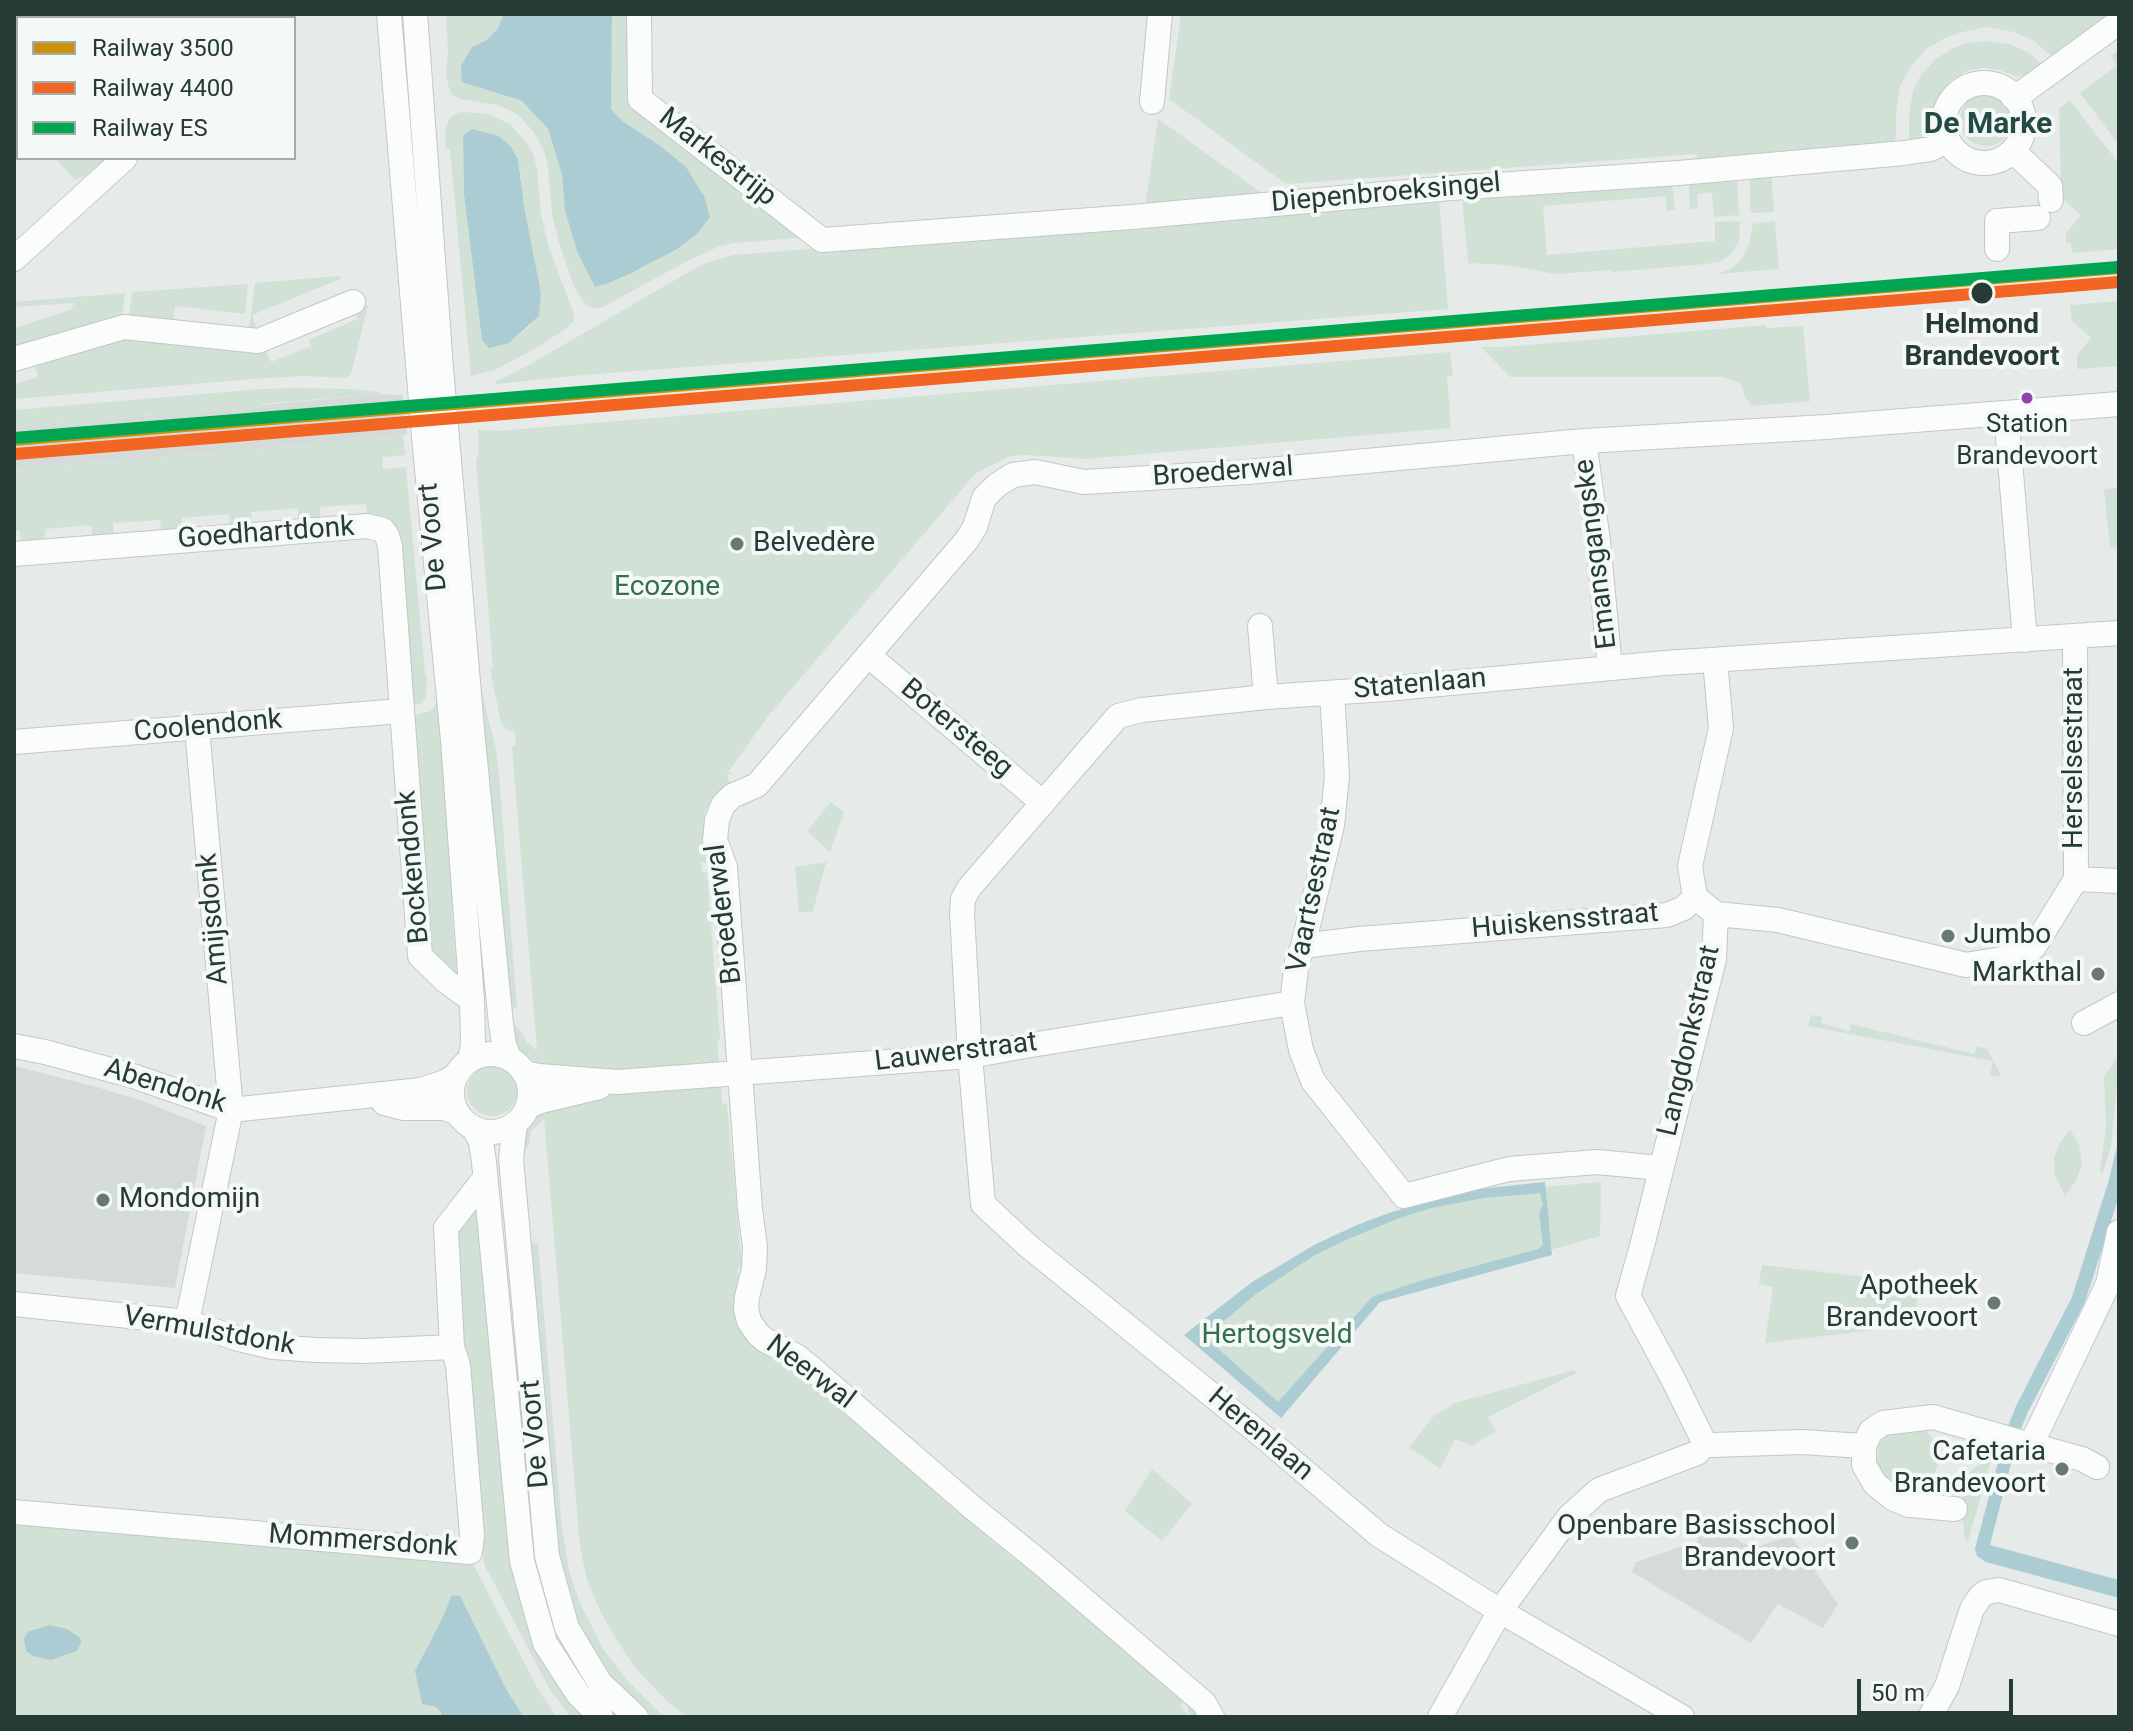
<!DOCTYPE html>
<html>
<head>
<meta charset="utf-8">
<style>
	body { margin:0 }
	#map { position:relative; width:2133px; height:1731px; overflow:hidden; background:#e6eae8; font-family:Roboto,sans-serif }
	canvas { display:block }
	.frame { position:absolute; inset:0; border:16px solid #263b36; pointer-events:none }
	.legend { position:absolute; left:16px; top:16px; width:280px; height:144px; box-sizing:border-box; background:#f4f9f7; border:2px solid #a2adaa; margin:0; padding:10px 14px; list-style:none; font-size:24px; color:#263b36 }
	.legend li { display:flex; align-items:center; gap:16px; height:40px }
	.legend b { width:40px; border:2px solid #a2adaa }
	.scale { position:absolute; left:1857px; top:1679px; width:156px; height:36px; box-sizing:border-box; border:4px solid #263b36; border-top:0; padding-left:10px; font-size:24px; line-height:28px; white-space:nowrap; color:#263b36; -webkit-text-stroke:6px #f4f9f7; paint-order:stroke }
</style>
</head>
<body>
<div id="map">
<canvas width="2133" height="1731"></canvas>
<div class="frame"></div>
<ul class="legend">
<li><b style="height:10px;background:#cd910b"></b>Railway 3500</li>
<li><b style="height:10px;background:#f26522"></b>Railway 4400</li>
<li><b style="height:10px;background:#00a651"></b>Railway ES</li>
</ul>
<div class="scale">50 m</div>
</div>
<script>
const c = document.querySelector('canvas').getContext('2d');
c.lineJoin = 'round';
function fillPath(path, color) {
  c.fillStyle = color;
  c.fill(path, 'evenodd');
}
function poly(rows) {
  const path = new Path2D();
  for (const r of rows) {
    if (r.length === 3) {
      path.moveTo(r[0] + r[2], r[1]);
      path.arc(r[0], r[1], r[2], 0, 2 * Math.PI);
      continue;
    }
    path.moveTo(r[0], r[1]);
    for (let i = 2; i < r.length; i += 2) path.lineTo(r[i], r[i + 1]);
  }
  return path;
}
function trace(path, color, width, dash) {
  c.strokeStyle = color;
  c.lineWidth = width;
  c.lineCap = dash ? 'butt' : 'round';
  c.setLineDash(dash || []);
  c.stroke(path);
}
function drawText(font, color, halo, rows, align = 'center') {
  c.font = font + ' Roboto,sans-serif';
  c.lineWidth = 8;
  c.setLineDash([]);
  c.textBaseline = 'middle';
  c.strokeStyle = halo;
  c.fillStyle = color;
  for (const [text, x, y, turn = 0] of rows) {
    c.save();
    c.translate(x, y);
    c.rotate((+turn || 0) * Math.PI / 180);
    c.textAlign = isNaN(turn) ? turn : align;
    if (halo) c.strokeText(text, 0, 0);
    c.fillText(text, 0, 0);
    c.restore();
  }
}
fillPath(poly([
	[379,394,403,395,407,434,383,438,14,469,14,427,132,418,144,414,150,416],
	[14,1066,93,1086,140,1100,206,1126,175,1288,14,1273],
	[1693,1515,1711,1515,1711,1524,1752,1548,1791,1536,1838,1604,1823,1628,1778,1604,1751,1643,1632,1572,1636,1562,1698,1541]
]), '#d4dbd8');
fillPath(poly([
	[16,14,249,14,249,18,18,18,18,23],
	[446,14,504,14,498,28,487,40,472,47,480,88,522,101,548,129,562,175,565,211,577,251,595,287,659,145,621,120,610,109,612,14,629,14,629,90,809,237,734,243,720,246,691,259,603,307,596,309,586,305,575,289,559,243,552,214,548,168,545,154,539,141,532,130,520,117,508,109,497,105,460,99,451,94,446,77,448,52],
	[1181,14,2117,14,2055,59,2034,41,2014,32,1987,27,1967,31,1947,37,1926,49,1911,67,1900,86,1896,112,1896,137,1890,146,1697,162,1697,154,1286,184,1169,99],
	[1986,41,2009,44,2029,53,2043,65,2027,76,2015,76,1999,70,1983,68,1967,71,1949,82,1936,105,1933,123,1926,133,1917,140,1909,144,1909,114,1913,91,1921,75,1935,60,1951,49,1967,43],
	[2119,50,2119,145,2080,93,2117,65,2111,56],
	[1986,120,26],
	[2070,100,2119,164,2119,249,2072,253,2071,243,2066,243,2066,233,2081,215,2063,199,2061,184,2059,108],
	[463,112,489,114,510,124,526,142,533,154,537,169,541,214,548,245,574,314,573,321,568,327,538,347,495,370,471,376,450,150,446,149,445,130,449,119,457,113],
	[472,129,499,136,518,159,520,170,524,206,541,293,539,316,524,331,509,343,482,340,464,195,463,135],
	[1158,119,1270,199,1145,208],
	[55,158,115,158,103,169,75,180],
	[1771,172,1774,212,1753,213,1750,208,1750,177],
	[1737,179,1739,215,1714,217,1712,192,1697,194,1698,208,1690,209,1689,183],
	[1672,185,1675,210,1667,211,1666,196,1543,206,1547,255,1715,241,1715,222,1740,221,1739,241,1730,255,1719,262,1705,264,1612,272,1611,270,1557,274,1505,265,1468,263,1462,197],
	[1439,199,1448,309,584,375,496,384,495,382,529,365,699,266,712,261,733,255],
	[1775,221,1779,269,1717,274,1731,269,1742,259,1749,245,1753,224],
	[339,276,340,279,252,315,257,330,249,330,255,283],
	[248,284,245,314,175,306,173,322,129,317,132,292],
	[125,293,122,318,14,347,14,328,71,310,74,303,14,307,14,302],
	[2119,301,2119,366,2077,369,2077,355,2091,338,2072,321,2070,305],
	[368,305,351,374,347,378,304,376,253,379,14,399,14,384,38,377,34,362,121,338,265,348,271,362,311,346,309,340,357,319,355,311],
	[1766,325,1767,328,1803,326,1810,401,1753,406,1745,397,1741,384,1733,380,1723,377,1510,377,1481,347,1504,347],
	[1450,352,1453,375,1447,376,1451,428,1085,459,1027,455,1010,456,976,473,769,715,729,771,734,776,727,773,730,784,712,799,704,813,704,819,708,820,717,865,701,862,702,872,707,873,720,1040,717,1041,722,1103,727,1104,742,1266,737,1269,738,1275,745,1270,741,1290,783,1363,789,1366,792,1365,989,1529,987,1537,996,1545,1003,1546,1005,1552,1013,1559,1019,1560,1183,1698,1181,1707,1188,1715,1189,1697,1205,1717,688,1717,669,1703,637,1670,618,1642,600,1611,587,1580,580,1546,544,1119,531,1131,529,1145,526,1150,517,1153,525,1127,543,1109,539,1066,519,1049,509,1027,515,1026,519,1029,527,1042,537,1051,512,748,516,744,515,732,508,730,501,723,490,669,493,668,476,461,479,453,478,430,498,431],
	[294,388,348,389,379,392,379,394,262,404,260,408,255,409,156,416,144,414,132,418,14,427,14,410,261,389],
	[403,435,405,455,382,457,383,469,406,467,425,674,427,676,426,697,420,704,412,705,410,703,394,524,386,517,368,519,366,504,320,507,321,522,299,524,298,508,251,512,252,528,230,530,229,514,182,518,183,534,162,536,160,520,113,523,114,539,93,541,91,525,45,529,45,545,21,547,20,531,14,531,14,469,383,438],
	[2119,488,2119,547,2110,548,2104,489],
	[437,686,459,912,452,913,457,978,428,953,411,716,431,711,436,704],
	[480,686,496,749,499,776,517,1008,506,1009],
	[831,802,844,812,830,852,807,831],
	[826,862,813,911,799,913,795,867],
	[1811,1015,1822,1017,1821,1023,1849,1031,1851,1024,1974,1054,1977,1046,1987,1049,2000,1073,1999,1077,1990,1075,1993,1061,1808,1026],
	[2117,1058,2119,1058,2119,1064,2111,1145,2103,1173,2100,1172,2106,1126,2104,1076],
	[492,1091,25],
	[2070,1130,2079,1144,2082,1163,2076,1181,2065,1196,2055,1175,2054,1158,2060,1142],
	[1601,1182,1600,1236,1378,1298,1281,1409,1194,1335,1269,1279,1384,1218,1483,1192],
	[479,1202,514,1559,589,1717,570,1717,549,1688,484,1564,454,1227],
	[538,1243,562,1528,569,1570,579,1601,603,1649,626,1679,664,1717,642,1717,587,1652,559,1586,530,1244],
	[1762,1265,1919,1283,1914,1325,1765,1343,1773,1287,1759,1284],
	[1574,1370,1576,1373,1488,1417,1496,1431,1472,1446,1455,1439,1440,1469,1409,1447,1434,1416,1455,1403],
	[1925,1429,1937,1443,1940,1451,1940,1460,1933,1477,1918,1487,1901,1487,1892,1483,1885,1478,1877,1462,1879,1444,1884,1437,1891,1430],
	[1987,1459,1991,1460,1968,1541,1965,1540,1962,1514,1963,1489,1966,1475],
	[1152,1469,1192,1504,1162,1541,1125,1511],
	[14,1521,438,1560,438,1562,443,1563,444,1560,472,1562,539,1691,557,1717,14,1717]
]), '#d1e1d6');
fillPath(poly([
	[504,14,612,14,611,109,621,120,659,145,686,167,704,196,710,217,698,233,677,249,631,273,609,283,595,287,577,251,565,211,562,175,548,129,522,101,462,82,461,66,472,47,487,40,498,28],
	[472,129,499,136,511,147,518,159,524,206,541,293,539,316,509,343,489,348,482,340,464,195,463,135],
	[2119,1138,2119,1196,2085,1302,2028,1412,2018,1436,1990,1545,2119,1580,2119,1598,1986,1562,1977,1556,1975,1549,2006,1432,2016,1406,2072,1297,2108,1183],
	[1545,1182,1552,1255,1380,1302,1281,1418,1184,1335,1252,1282,1316,1244,1357,1225,1389,1213,1448,1195,1479,1189],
	[1540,1193,1543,1205,1539,1213,1543,1245,1538,1249,1420,1281,1372,1297,1278,1402,1205,1337,1256,1294,1315,1255,1348,1239,1397,1219,1431,1208,1484,1198],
	[452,1595,460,1596,507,1691,524,1717,441,1717,441,1712,436,1707,422,1704,415,1671,442,1619],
	[50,1625,67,1629,80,1638,81,1643,77,1651,51,1660,33,1656,26,1651,24,1638,29,1631]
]), '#acccd3');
const minor = poly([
	[271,14,275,18],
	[389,14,424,437,453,740,472,1000,473,1045,470,1059],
	[415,14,441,368,473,740,501,1024,504,1044,509,1058],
	[639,14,640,99,822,240,1132,217,1451,188,1679,173,1904,153,1931,149,1948,140],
	[1984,123,40],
	[2013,97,2026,90,2119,22],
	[1152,102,1160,14],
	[2013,151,2050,186,2051,200],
	[1997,249,1997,221,2038,218],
	[14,259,125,158],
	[14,359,124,327,258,341,353,302],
	[2006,413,2025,640],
	[1584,441,1598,541,1610,668],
	[14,554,367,526,383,530,387,536,390,546,420,956,447,982,472,1000],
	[1260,626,1266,697],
	[2075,637,2076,879],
	[869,656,1043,803],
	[1332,693,1337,776,1332,825,1303,946,1297,961,1292,1003,1301,1050,1313,1081,1404,1196,1509,1169,1597,1162,1661,1168],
	[14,742,401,711],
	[2076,879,2119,881],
	[1695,897,1716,914,1778,920,1966,965,2001,959,2024,953,2034,947,2076,879],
	[1695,897,1690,866,1721,728,1715,660],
	[1303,946,1359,939,1667,915,1684,908,1695,897],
	[2084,1023,2119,1004],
	[14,1046,45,1052,133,1076,231,1110,421,1090,445,1082,455,1076],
	[491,1093,39],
	[524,1073,539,1076,617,1082,970,1056,1025,1046,1292,1003],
	[384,1103,403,1108,444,1108,456,1112],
	[528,1106,541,1101,599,1087],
	[515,1124,511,1159,547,1556,567,1628,600,1683,636,1717],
	[474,1128,481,1142,484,1162,522,1561,545,1643,578,1694,601,1717],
	[14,1304,187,1322,239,1339,273,1347,316,1350,365,1351,452,1347],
	[187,1322,231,1110,197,728],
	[1705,1444,1673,1379,1628,1296,1642,1246,1714,959,1716,914],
	[1705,1444,1713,1445,1802,1442,1864,1446],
	[2031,1445,2082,1459,2097,1467],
	[1955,1509,1909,1505,1894,1499,1875,1484,1864,1465,1864,1446,1871,1431,1883,1423,1933,1417,2031,1445,2108,1284,2119,1232],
	[14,1512,470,1552,472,1535,458,1365,452,1347,446,1228,485,1178],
	[1212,1717,1204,1703,1041,1563,973,1508,810,1367,796,1356,765,1340,758,1334,749,1321,746,1309,747,1297,754,1269,755,1247,750,1209,725,867,715,840,717,820,723,805,732,796,757,785,966,541,975,527,984,498,997,485,1013,475,1035,472,1084,482,1247,472,1584,441,1826,427,2119,404],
	[1440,1717,1500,1611,1569,1517,1599,1490,1697,1453,1705,1444],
	[1682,1717,1500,1611,1379,1535,1271,1443,1027,1245,983,1204,970,1056,962,913,963,899,969,888,1118,716,1142,710,1266,697,1386,689,1665,663,2119,633],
	[1930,1717,1947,1686,1972,1609,1980,1597,1986,1592,1999,1590,2119,1624]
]);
trace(minor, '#c3c7c5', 26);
trace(minor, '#fbfcfc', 24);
trace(poly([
	[14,440,2119,268]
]), '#cd910b', 12);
trace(poly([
	[15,454,2119,282]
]), '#f26522', 12);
trace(poly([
	[14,438,2118,267]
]), '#00a651', 12);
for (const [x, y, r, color] of [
	[1982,293,12,"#263b36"],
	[2027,398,7,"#8e44ad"],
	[737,544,8,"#697874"],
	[1948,936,8,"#697874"],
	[2098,974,8,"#697874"],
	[103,1200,8,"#697874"],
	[1994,1303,8,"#697874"],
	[2062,1469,8,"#697874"],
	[1852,1543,8,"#697874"]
]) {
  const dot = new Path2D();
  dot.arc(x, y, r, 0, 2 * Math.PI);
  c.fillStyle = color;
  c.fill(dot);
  trace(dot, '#f4f9f7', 3);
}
drawText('26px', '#263b36', '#f4f9f7', [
	["Station",2027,425],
	["Brandevoort",2027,457]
]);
drawText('28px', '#263b36', '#f4f9f7', [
	["Markestrijp",717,158,38],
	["Diepenbroeksingel",1386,194,-5],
	["Broederwal",1223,473,-4],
	["Goedhartdonk",266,534,-4],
	["De Voort",434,537,-95],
	["Emansgangske",1597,554,-97],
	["Statenlaan",1420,685,-5],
	["Coolendonk",208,727,-5],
	["Botersteeg",956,729,40],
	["Herselsestraat",2075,758,-90],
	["Bockendonk",414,867,-95],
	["Vaartsestraat",1315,890,-78],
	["Broederwal",725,914,-97],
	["Amijsdonk",214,919,-95],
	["Huiskensstraat",1565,922,-5],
	["Langdonkstraat",1690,1041,-77],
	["Lauwerstraat",956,1053,-7],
	["Abendonk",165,1087,17],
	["Vermulstdonk",209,1332,10],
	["Neerwal",810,1373,37],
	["De Voort",536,1434,-95],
	["Herenlaan",1260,1435,40],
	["Mommersdonk",363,1542,4]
]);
drawText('bold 28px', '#263b36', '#f4f9f7', [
	["Helmond",1982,326],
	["Brandevoort",1982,358]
]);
drawText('28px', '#263b36', '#f4f9f7', [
	["Belvedère",753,544,"left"],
	["Jumbo",1964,936,"left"],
	["Markthal",2082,974],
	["Mondomijn",119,1200,"left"],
	["Apotheek",1978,1287],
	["Brandevoort",1978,1319],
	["Cafetaria",2046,1453],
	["Brandevoort",2046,1485],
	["Openbare Basisschool",1836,1527],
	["Brandevoort",1836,1559]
], 'right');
drawText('28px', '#356d4d', '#f4f9f7', [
	["Ecozone",667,588],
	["Hertogsveld",1277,1336]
]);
drawText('bold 30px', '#244b43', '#f4f9f7', [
	["De Marke",1988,125]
]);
</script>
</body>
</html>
